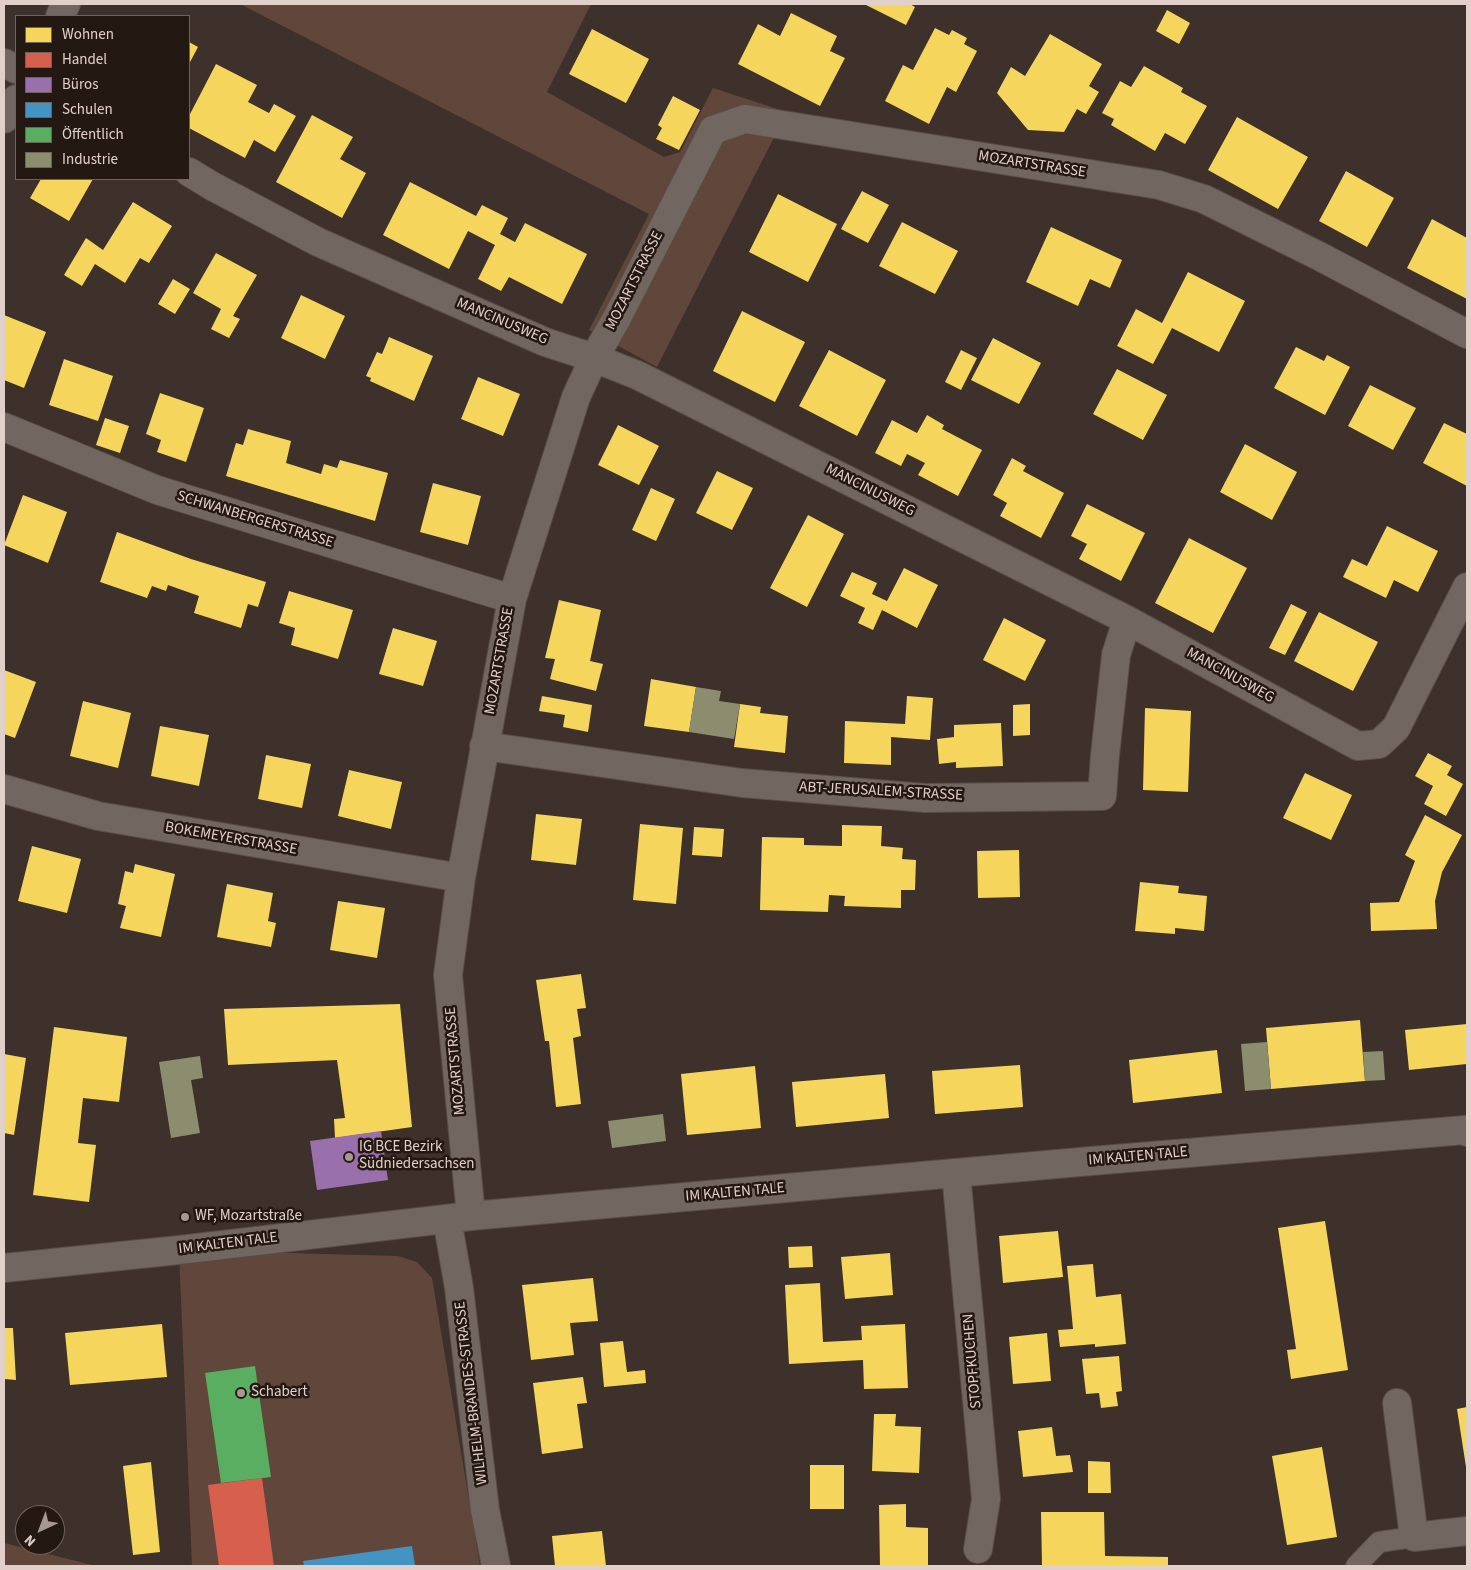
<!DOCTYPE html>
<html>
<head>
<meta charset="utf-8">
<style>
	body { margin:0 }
	#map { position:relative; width:1471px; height:1570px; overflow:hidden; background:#3e302a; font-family:"Source Sans 3",sans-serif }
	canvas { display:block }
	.frame { position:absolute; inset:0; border:5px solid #e1d0c9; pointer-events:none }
	.legend { position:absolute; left:15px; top:15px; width:175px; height:165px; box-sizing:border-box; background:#241813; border:1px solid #70625c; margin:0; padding:6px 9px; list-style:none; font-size:15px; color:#e1d0c9 }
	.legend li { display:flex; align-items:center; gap:10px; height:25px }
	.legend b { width:25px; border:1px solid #70625c }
	.north { position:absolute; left:15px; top:1505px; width:50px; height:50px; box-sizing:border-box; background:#241813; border:1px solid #70625c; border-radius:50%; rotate:223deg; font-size:14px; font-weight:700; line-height:20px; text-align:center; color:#e1d0c9 }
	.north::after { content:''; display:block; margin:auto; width:18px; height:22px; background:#a89891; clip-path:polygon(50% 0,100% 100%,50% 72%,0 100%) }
</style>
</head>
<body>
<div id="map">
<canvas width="1471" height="1570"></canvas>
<div class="frame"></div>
<ul class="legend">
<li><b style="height:14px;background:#f6d55c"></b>Wohnen</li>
<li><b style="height:14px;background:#d6604d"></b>Handel</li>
<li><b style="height:14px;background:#9970ab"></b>Büros</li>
<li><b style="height:14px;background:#4393c3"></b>Schulen</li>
<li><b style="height:14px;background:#5aae61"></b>Öffentlich</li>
<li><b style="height:14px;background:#8c8c6e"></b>Industrie</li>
</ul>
<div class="north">N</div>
</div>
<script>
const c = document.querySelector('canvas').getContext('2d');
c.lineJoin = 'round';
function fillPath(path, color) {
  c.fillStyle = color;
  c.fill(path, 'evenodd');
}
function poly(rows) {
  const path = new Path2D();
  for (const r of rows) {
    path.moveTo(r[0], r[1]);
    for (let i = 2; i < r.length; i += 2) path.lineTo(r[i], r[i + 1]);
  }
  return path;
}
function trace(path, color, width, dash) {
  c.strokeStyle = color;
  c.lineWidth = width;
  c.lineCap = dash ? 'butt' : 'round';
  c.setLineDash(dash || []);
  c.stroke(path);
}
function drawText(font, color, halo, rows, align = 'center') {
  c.font = font + ' "Source Sans 3",sans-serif';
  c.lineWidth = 5;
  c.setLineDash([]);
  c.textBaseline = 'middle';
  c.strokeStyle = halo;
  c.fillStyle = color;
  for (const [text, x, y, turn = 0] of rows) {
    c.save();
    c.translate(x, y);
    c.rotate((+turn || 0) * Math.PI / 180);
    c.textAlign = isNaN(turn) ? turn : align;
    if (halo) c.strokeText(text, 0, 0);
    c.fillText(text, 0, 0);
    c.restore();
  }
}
fillPath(poly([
	[240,4,591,4,547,92,664,157,680,152,713,88,787,112,657,367,589,330,649,214],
	[179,1250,398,1256,417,1262,432,1278,480,1566,192,1566],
	[4,1543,96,1566,4,1566]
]), '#61463b');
fillPath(poly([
	[867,4,910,4,915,7,906,25,866,5],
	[1167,10,1190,23,1179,44,1156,31],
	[791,13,837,36,830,51,845,58,820,106,738,64,758,24,780,36],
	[935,28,949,35,952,30,967,38,964,44,977,51,956,92,947,87,929,124,885,101,903,65,913,70],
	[592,29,649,59,626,103,569,74],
	[1050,34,1102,64,1089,86,1099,92,1086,114,1077,109,1064,132,1028,130,997,93,1011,67,1025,76],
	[189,42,198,47,189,64],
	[216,64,257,85,248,102,269,113,274,104,296,116,275,152,254,140,245,158,189,128,189,116],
	[1144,66,1183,88,1181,92,1207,106,1185,144,1165,133,1155,151,1111,125,1114,119,1102,113,1120,81,1131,87],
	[673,96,700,110,679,150,656,139,662,128,658,125],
	[312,115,353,137,340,159,366,173,342,218,276,182],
	[1237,117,1308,157,1278,209,1208,170],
	[1346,171,1394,198,1367,247,1319,221],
	[41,179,93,179,69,221,30,198],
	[410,182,476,216,482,205,508,218,500,234,515,242,525,223,587,254,562,304,509,277,501,291,478,279,495,245,468,231,449,269,383,235],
	[862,191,889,205,868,243,841,229],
	[778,194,837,224,808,282,749,252],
	[133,202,172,226,149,263,140,258,125,283,95,264,82,286,64,275,86,238,103,250],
	[1432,219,1467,238,1467,299,1407,268],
	[902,222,958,251,935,294,879,266],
	[1051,227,1122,260,1110,288,1090,279,1078,306,1026,282],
	[216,253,257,275,233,316,240,319,229,338,211,329,221,309,193,293],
	[1188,272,1245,301,1219,352,1172,328,1153,364,1117,346,1136,309,1162,323],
	[173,279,190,289,175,314,158,304],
	[301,295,345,316,325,359,281,338],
	[742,311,805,342,775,402,713,371],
	[4,315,46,332,24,388,4,380],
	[389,337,433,356,414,401,370,381,371,378,366,376,377,352,382,354],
	[993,338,1041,363,1019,404,971,380],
	[1296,347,1324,361,1327,355,1350,367,1325,415,1274,388],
	[829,350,886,380,857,436,799,406],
	[961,350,977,358,961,390,945,382],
	[64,359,113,376,98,421,49,405],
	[1117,369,1167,395,1143,440,1093,414],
	[478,377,520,394,503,436,461,419],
	[1370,385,1416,408,1393,450,1348,426],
	[160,393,204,408,186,462,157,452,161,440,146,434],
	[927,415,944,425,942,429,982,450,958,496,918,475,925,463,907,454,901,466,875,453,892,420,917,433],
	[105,418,129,426,120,453,96,445],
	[1444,423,1467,434,1467,486,1423,463],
	[618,425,659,446,639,485,598,465],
	[248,429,291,441,286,463,321,474,324,464,337,468,340,460,388,473,375,521,226,476,236,443,243,445],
	[1245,444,1297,472,1272,520,1220,492],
	[1012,458,1026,466,1023,471,1064,493,1041,538,1000,516,1007,503,993,495],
	[717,471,753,488,732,530,696,513],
	[433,483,481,496,468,545,420,532],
	[651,488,675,499,656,541,632,530],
	[23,495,67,512,48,563,4,545],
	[1087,504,1145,533,1121,581,1079,559,1087,544,1071,536],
	[808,515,844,534,807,607,770,588],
	[1387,526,1438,551,1418,592,1394,580,1386,598,1343,577,1352,559,1367,566],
	[117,532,191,559,266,582,258,607,248,604,241,628,194,613,199,596,168,585,166,591,152,586,147,598,100,582],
	[1189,538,1247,568,1213,633,1155,603],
	[904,568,938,585,917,628,882,610,873,630,858,623,865,608,840,596,852,572,877,583,872,594,887,601],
	[289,591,353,610,338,659,291,645,295,628,279,623],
	[559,600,601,610,590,661,603,664,596,691,550,679,555,659,545,658],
	[1291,604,1307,612,1285,655,1269,648],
	[1319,612,1378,642,1353,691,1294,661],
	[1004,618,1046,640,1025,681,983,660],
	[393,628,437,641,423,686,379,674],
	[4,670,36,682,15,738,4,734],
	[651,679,696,687,689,732,644,726],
	[542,696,592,705,588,732,563,727,565,715,539,711],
	[907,696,933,698,930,740,891,737,891,765,844,763,845,721,905,724],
	[83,701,131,713,118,768,70,756],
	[740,704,761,707,760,713,788,716,785,753,734,747],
	[1030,704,1030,735,1013,736,1013,705],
	[1145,708,1191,711,1188,792,1143,790],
	[1001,723,1003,766,956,768,956,762,939,764,937,739,954,737,954,725],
	[160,726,209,735,199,786,151,776],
	[1428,753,1452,766,1447,775,1463,784,1446,816,1424,804,1433,786,1415,776],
	[266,755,311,764,302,808,258,799],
	[349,770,402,782,391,829,338,816],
	[1305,773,1352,795,1331,840,1283,818],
	[536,814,582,819,576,865,531,860],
	[1425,815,1462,835,1442,872,1435,901,1437,929,1371,931,1370,903,1399,902,1415,861,1405,855],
	[640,824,683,828,676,904,633,900],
	[842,825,882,826,881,846,903,848,902,859,916,860,915,890,901,890,901,908,844,906,845,896,829,895,828,912,760,910,762,837,804,838,804,845,842,846],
	[694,827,724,829,722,857,692,855],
	[32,846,81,859,67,913,18,901],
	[1019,850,1020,897,978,898,977,851],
	[135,864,175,874,161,937,120,928,126,906,118,904,125,871,133,873],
	[1140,882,1179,886,1178,893,1207,896,1204,931,1175,928,1175,934,1135,931],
	[227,884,273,893,268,921,276,923,271,947,217,937],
	[338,901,385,908,377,958,330,950],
	[581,974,586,1008,577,1009,581,1036,573,1038,581,1104,556,1107,549,1041,545,1041,536,980],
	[400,1004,412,1127,335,1138,334,1119,345,1118,337,1060,228,1065,224,1009],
	[1360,1020,1365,1081,1271,1089,1266,1028],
	[1467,1024,1467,1064,1409,1070,1405,1030],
	[54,1027,127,1037,119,1102,83,1098,78,1143,96,1145,89,1202,33,1195],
	[1217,1050,1222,1093,1133,1103,1129,1060],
	[4,1054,26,1058,14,1135,4,1133],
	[1020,1065,1023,1107,935,1114,932,1071],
	[755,1066,761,1128,687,1135,681,1074],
	[885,1074,889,1118,796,1127,792,1082],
	[1325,1221,1348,1370,1291,1379,1287,1350,1296,1349,1278,1228],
	[1058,1231,1063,1277,1003,1283,999,1236],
	[812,1246,813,1267,789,1268,788,1247],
	[890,1253,893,1295,845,1299,841,1257],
	[1093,1264,1096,1297,1121,1294,1126,1344,1095,1347,1095,1344,1060,1347,1058,1330,1073,1329,1067,1266],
	[593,1278,598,1321,570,1323,574,1355,531,1360,522,1285],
	[820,1283,823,1342,862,1340,861,1326,905,1324,908,1388,864,1389,863,1360,789,1364,785,1285],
	[162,1324,167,1377,70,1385,65,1333],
	[4,1328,13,1328,16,1380,4,1379],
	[1047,1333,1051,1381,1013,1384,1009,1337],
	[623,1341,627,1372,645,1370,646,1383,604,1387,600,1343],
	[1119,1356,1122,1391,1116,1392,1118,1406,1101,1408,1099,1393,1086,1394,1082,1359],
	[583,1377,587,1403,577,1404,583,1448,542,1454,533,1383],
	[1467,1407,1467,1467,1466,1467,1457,1409],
	[874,1414,896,1414,895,1426,921,1427,919,1473,872,1471],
	[1052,1427,1056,1456,1070,1455,1073,1472,1023,1477,1018,1431],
	[1322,1447,1337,1537,1287,1545,1272,1456],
	[1088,1461,1110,1462,1111,1493,1088,1493],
	[151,1462,160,1552,133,1555,123,1466],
	[810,1465,844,1465,844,1509,810,1509],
	[906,1504,906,1527,928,1528,928,1566,880,1566,879,1505],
	[1041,1512,1104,1512,1105,1556,1168,1557,1168,1566,1042,1566],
	[602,1531,606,1566,555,1566,552,1536]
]), '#f6d55c');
fillPath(poly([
	[262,1478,274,1566,219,1566,208,1485]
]), '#d6604d');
fillPath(poly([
	[381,1131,388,1180,317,1190,310,1141]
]), '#9970ab');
fillPath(poly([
	[412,1546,415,1566,304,1566,303,1561]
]), '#4393c3');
fillPath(poly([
	[255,1366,271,1477,221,1483,205,1373]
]), '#5aae61');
fillPath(poly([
	[696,687,721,691,719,701,740,704,734,739,689,732],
	[1267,1042,1271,1089,1245,1091,1241,1044],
	[1383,1051,1385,1080,1365,1081,1363,1052],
	[200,1056,203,1078,191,1080,200,1133,171,1138,159,1062],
	[663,1114,666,1141,612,1148,608,1121]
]), '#8c8c6e');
const service = poly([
	[1356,1566,1379,1542,1414,1537]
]);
const minor = poly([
	[60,16,66,4],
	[4,63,16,69],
	[4,119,16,99],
	[189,172,212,186,318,242,545,342,594,358,637,375,1127,620,1358,746,1379,744,1396,728,1467,587],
	[4,427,157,490,512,599],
	[484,746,742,783,925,798,1102,796,1105,755,1116,655,1127,620],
	[4,789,98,816,461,878],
	[956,1173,986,1499,978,1549],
	[471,1216,448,975,461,878,512,599,576,397,594,358,617,318,713,130,745,119,1159,185,1204,199,1319,256,1467,334],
	[447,1219,459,1288,485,1510,496,1566],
	[1397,1403,1414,1537,1467,1531]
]);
const tertiary = poly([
	[4,1268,179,1250,471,1216,1091,1161,1465,1130,1467,1132]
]);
trace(service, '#594d47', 22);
trace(minor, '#594d47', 30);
trace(tertiary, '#594d47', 30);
trace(service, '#726661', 20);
trace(minor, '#726661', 28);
trace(tertiary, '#726661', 28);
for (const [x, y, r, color] of [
	[349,1157,5,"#a89891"],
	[185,1217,5,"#a89891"],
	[241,1393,5,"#a89891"]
]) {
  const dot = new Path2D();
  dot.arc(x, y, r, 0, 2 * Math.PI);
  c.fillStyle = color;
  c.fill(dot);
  trace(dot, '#241813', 2);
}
drawText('15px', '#e1d0c9', '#241813', [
	["MOZARTSTRASSE",1032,165,9],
	["MOZARTSTRASSE",635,281,-63],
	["MANCINUSWEG",502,322,23],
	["MANCINUSWEG",870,491,27],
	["SCHWANBERGERSTRASSE",255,520,17],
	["MOZARTSTRASSE",500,661,-80],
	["MANCINUSWEG",1230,676,29],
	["ABT-JERUSALEM-STRASSE",881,792,3],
	["BOKEMEYERSTRASSE",231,839,10],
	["MOZARTSTRASSE",456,1061,-95],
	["IM KALTEN TALE",1138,1157,-5],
	["IM KALTEN TALE",735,1193,-5],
	["IM KALTEN TALE",228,1244,-7],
	["STOPFKUCHEN",973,1361,-95],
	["WILHELM-BRANDES-STRASSE",472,1393,-97]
]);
drawText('15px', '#e1d0c9', '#241813', [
	["IG BCE Bezirk",359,1148],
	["Südniedersachsen",359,1165],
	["WF, Mozartstraße",195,1217],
	["Schabert",251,1393]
], 'left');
</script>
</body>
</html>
